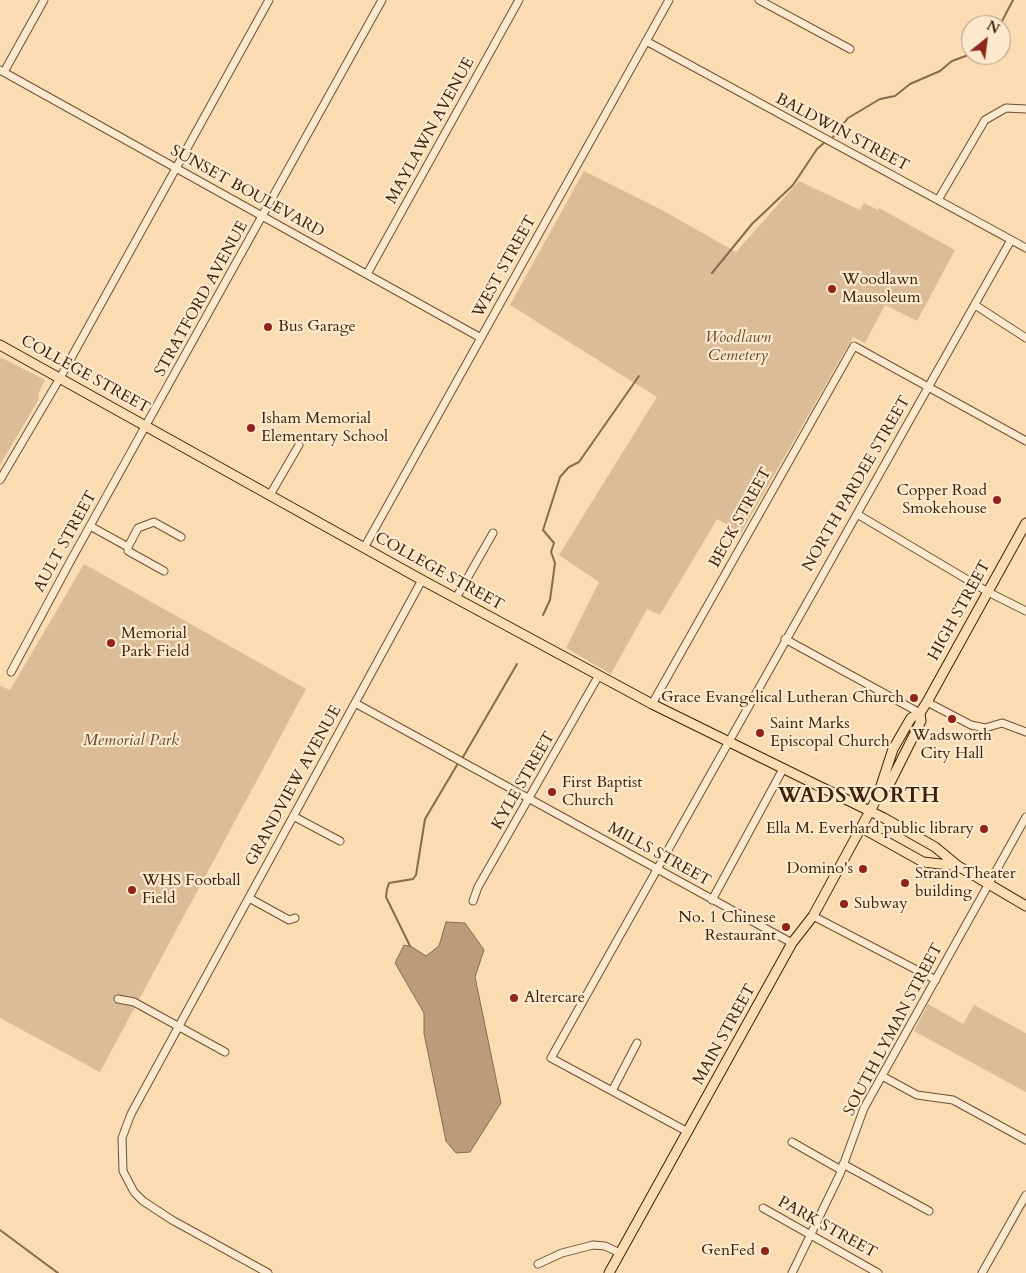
<!DOCTYPE html>
<html>
<head>
<meta charset="utf-8">
<style>
	body { margin:0 }
	#map { position:relative; width:1026px; height:1273px; overflow:hidden; background:#fadcb2; font-family:Cardo,serif }
	canvas { display:block }
	.north { position:absolute; left:961px; top:15px; width:50px; height:50px; box-sizing:border-box; background:#fce8cd; border:1px solid #af987f; border-radius:50%; rotate:29deg; font-size:14px; font-weight:700; line-height:20px; text-align:center; color:#3c210b }
	.north::after { content:''; display:block; margin:auto; width:18px; height:22px; background:#8f2418; clip-path:polygon(50% 0,100% 100%,50% 72%,0 100%) }
</style>
</head>
<body>
<div id="map">
<canvas width="1026" height="1273"></canvas>
<div class="north">N</div>
</div>
<script>
const c = document.querySelector('canvas').getContext('2d');
c.lineJoin = 'round';
function fillPath(path, color) {
  c.fillStyle = color;
  c.fill(path, 'evenodd');
}
function poly(rows) {
  const path = new Path2D();
  for (const r of rows) {
    path.moveTo(r[0], r[1]);
    for (let i = 2; i < r.length; i += 2) path.lineTo(r[i], r[i + 1]);
  }
  return path;
}
function trace(path, color, width, dash) {
  c.strokeStyle = color;
  c.lineWidth = width;
  c.lineCap = dash ? 'butt' : 'round';
  c.setLineDash(dash || []);
  c.stroke(path);
}
function drawText(font, color, halo, rows, align = 'center') {
  c.font = font + ' Cardo,serif';
  c.lineWidth = 4.5;
  c.setLineDash([]);
  c.textBaseline = 'middle';
  c.strokeStyle = halo;
  c.fillStyle = color;
  for (const [text, x, y, turn = 0] of rows) {
    c.save();
    c.translate(x, y);
    c.rotate((+turn || 0) * Math.PI / 180);
    c.textAlign = isNaN(turn) ? turn : align;
    if (halo) c.strokeText(text, 0, 0);
    c.fillText(text, 0, 0);
    c.restore();
  }
}
fillPath(poly([
	[584,171,660,209,736,252,799,181,860,210,864,203,878,210,879,208,955,250,917,321,885,305,865,343,853,337,741,533,717,519,660,615,647,609,611,674,566,648,599,582,559,555,657,397,510,305],
	[0,357,45,380,38,394,39,399,0,465],
	[84,564,306,689,100,1072,0,1018,0,686,10,690],
	[928,1004,963,1024,974,1005,1026,1033,1026,1092,914,1031]
]), '#dabc96');
const water = poly([
	[446,922,465,923,484,950,475,977,501,1103,470,1152,456,1153,446,1141,424,1033,424,1013,395,963,404,945,412,947,426,956,439,946,446,922]
]);
fillPath(water, '#b99c79');
trace(water, '#876b4d', 1);
trace(poly([
	[1000,25,1013,0],
	[833,137,848,118,880,99,895,96,910,84,940,71,952,61,971,54],
	[712,273,752,224,793,185,817,149,824,143],
	[543,615,550,600,555,563,551,552,554,543,543,530,560,477,569,467,579,462,639,376],
	[463,757,517,664],
	[410,946,386,897,387,889,389,883,413,879,416,875,425,819,457,765],
	[0,1230,58,1273]
]), '#876b4d', 2);
const minor = poly([
	[759,0,850,49],
	[646,41,1026,248],
	[0,70,481,338],
	[4,72,44,0],
	[938,200,985,120,1006,108,1026,109],
	[367,274,519,0],
	[975,305,1026,338],
	[0,480,60,378,269,0],
	[270,495,299,445],
	[857,514,988,592,1026,611],
	[90,526,128,547],
	[364,548,669,0],
	[164,571,128,551,128,547,138,528,154,522,181,537],
	[456,598,493,533],
	[785,639,920,713],
	[11,672,71,560,382,0],
	[927,702,971,725,985,728,1002,723,1026,732],
	[355,703,792,943],
	[652,704,854,346,1026,441],
	[293,816,340,841],
	[249,898,289,920,295,918],
	[712,900,783,769],
	[473,901,478,887,599,675],
	[813,916,936,980],
	[118,999,134,1002,225,1052],
	[882,1076,917,1095,953,1100,1026,1140],
	[612,1091,637,1043],
	[688,1132,551,1058,1011,240],
	[792,1142,841,1170],
	[843,1164,929,1211],
	[763,1208,878,1273],
	[538,1264,562,1253,593,1245,605,1246,620,1253],
	[268,1273,172,1220,143,1201,134,1192,123,1171,122,1138,131,1114,422,580],
	[792,1273,840,1174,864,1108,1026,817],
	[982,1273,1026,1195]
]);
const major = poly([
	[0,345,422,580,652,704,884,818,935,847,958,866,1026,906],
	[877,798,893,749,911,718,920,713,927,702,1026,523],
	[862,828,923,862,958,866],
	[609,1273,792,943,813,916,876,800,891,781,921,721,920,713]
]);
trace(minor, '#6c5035', 9);
trace(major, '#3c210b', 11);
trace(minor, '#fce8cd', 7);
trace(major, '#fadcb2', 9);
for (const [x, y, r, color] of [
	[832,289,5,"#8f2418"],
	[268,327,5,"#8f2418"],
	[251,428,5,"#8f2418"],
	[997,500,5,"#8f2418"],
	[111,643,5,"#8f2418"],
	[914,698,5,"#8f2418"],
	[952,719,5,"#8f2418"],
	[760,733,5,"#8f2418"],
	[552,792,5,"#8f2418"],
	[984,829,5,"#8f2418"],
	[863,869,5,"#8f2418"],
	[905,883,5,"#8f2418"],
	[132,890,5,"#8f2418"],
	[844,904,5,"#8f2418"],
	[786,927,5,"#8f2418"],
	[514,998,5,"#8f2418"],
	[765,1251,5,"#8f2418"]
]) {
  const dot = new Path2D();
  dot.arc(x, y, r, 0, 2 * Math.PI);
  c.fillStyle = color;
  c.fill(dot);
  trace(dot, '#fce8cd', 2);
}
drawText('16px', '#3c210b', '#fce8cd', [
	["MAYLAWN AVENUE",431,131,-61],
	["BALDWIN STREET",842,133,28],
	["SUNSET BOULEVARD",247,192,29],
	["WEST STREET",505,267,-61],
	["STRATFORD AVENUE",202,299,-61],
	["COLLEGE STREET",85,375,29],
	["NORTH PARDEE STREET",857,484,-60],
	["BECK STREET",741,518,-61],
	["AULT STREET",66,542,-61],
	["COLLEGE STREET",439,572,29],
	["HIGH STREET",960,611,-61],
	["KYLE STREET",524,781,-60],
	["GRANDVIEW AVENUE",294,786,-61],
	["MILLS STREET",659,855,29],
	["SOUTH LYMAN STREET",894,1030,-62],
	["MAIN STREET",725,1035,-61],
	["PARK STREET",827,1228,29]
]);
drawText('16px', '#3c210b', '#fce8cd', [
	["Woodlawn",842,280],
	["Mausoleum",842,298],
	["Bus Garage",278,327],
	["Isham Memorial",261,419],
	["Elementary School",261,437],
	["Copper Road",987,491,"right"],
	["Smokehouse",987,509,"right"],
	["Memorial",121,634],
	["Park Field",121,652],
	["Grace Evangelical Lutheran Church",904,698,"right"],
	["Saint Marks",770,724],
	["Episcopal Church",770,742],
	["Wadsworth",952,736,"center"],
	["City Hall",952,754,"center"],
	["First Baptist",562,783],
	["Church",562,801],
	["Ella M. Everhard public library",974,829,"right"],
	["Domino's",853,869,"right"],
	["Strand Theater",915,874],
	["building",915,892],
	["WHS Football",142,881],
	["Field",142,899],
	["Subway",854,904],
	["No. 1 Chinese",776,918,"right"],
	["Restaurant",776,936,"right"],
	["Altercare",524,998],
	["GenFed",755,1251,"right"]
], 'left');
drawText('italic 16px', '#64482e', '#fce8cd', [
	["Woodlawn",738,338],
	["Cemetery",738,356],
	["Memorial Park",131,741]
]);
c.letterSpacing = '1px';
drawText('bold 21px', '#3c210b', '#fce8cd', [
	["WADSWORTH",859,797]
]);
c.letterSpacing = '0px';
</script>
</body>
</html>
